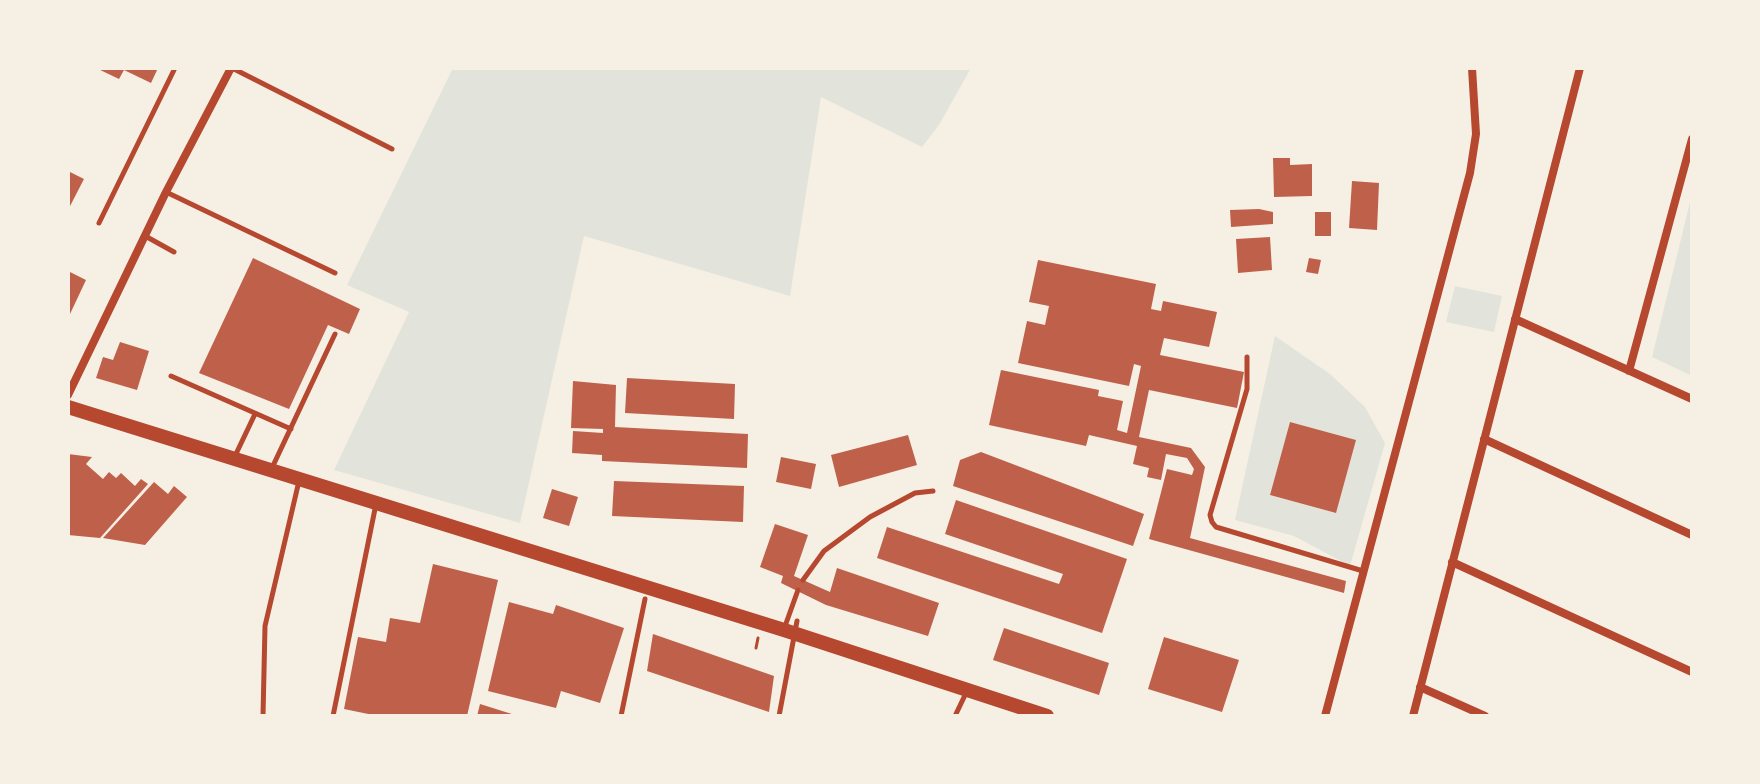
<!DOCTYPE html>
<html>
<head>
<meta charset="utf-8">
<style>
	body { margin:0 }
	#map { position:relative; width:1760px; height:784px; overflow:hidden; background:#f6efe4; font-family:Ubuntu,sans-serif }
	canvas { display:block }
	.frame { position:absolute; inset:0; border:70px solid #f6efe4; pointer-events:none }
</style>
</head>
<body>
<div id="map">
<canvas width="1760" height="784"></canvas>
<div class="frame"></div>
</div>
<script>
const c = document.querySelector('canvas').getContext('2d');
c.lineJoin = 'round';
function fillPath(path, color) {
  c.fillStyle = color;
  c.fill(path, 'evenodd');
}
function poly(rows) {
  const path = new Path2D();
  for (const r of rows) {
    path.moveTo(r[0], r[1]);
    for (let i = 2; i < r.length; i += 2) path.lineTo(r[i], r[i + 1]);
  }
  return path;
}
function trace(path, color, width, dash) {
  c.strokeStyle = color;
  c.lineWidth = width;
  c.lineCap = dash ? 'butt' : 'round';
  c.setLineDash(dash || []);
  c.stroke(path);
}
fillPath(poly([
	[453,68,971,68,939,125,922,147,821,97,790,296,584,236,520,523,334,470,409,312,347,285],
	[1692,194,1692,376,1652,357],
	[1455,286,1502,296,1494,332,1446,322],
	[1275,336,1330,374,1365,407,1385,443,1350,566,1294,536,1235,520],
	[1290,422,1355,440,1335,513,1270,495]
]), '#e2e4dc');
fillPath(poly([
	[96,68,158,68,151,83,124,70,119,79],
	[1273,158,1290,158,1290,165,1312,164,1312,196,1274,197],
	[68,171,84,179,68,210],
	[1352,181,1379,183,1377,230,1349,228],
	[1259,209,1273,212,1273,224,1231,227,1230,210],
	[1315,212,1331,212,1331,236,1315,236],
	[1270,237,1272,270,1238,273,1236,239],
	[253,258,360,309,349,334,328,325,289,409,199,373],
	[1309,258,1321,260,1318,274,1306,272],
	[1038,260,1156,284,1151,309,1161,311,1163,301,1217,312,1209,347,1164,338,1160,355,1244,372,1237,408,1149,390,1139,437,1191,448,1205,467,1190,538,1346,581,1344,593,1149,539,1167,469,1192,475,1194,469,1187,458,1166,454,1161,480,1147,477,1149,468,1133,464,1137,446,1089,435,1086,446,989,425,1001,370,1099,390,1098,396,1123,401,1117,430,1127,433,1141,366,1134,364,1129,386,1018,363,1027,321,1045,325,1049,306,1029,302],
	[68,271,86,280,70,314,68,313],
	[120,342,149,351,137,390,96,378,103,357,113,360],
	[627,378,735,384,734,419,625,413],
	[573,381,616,385,615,427,748,434,747,468,602,461,602,455,572,453,573,431,603,433,603,429,571,428],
	[1290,422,1356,440,1336,513,1270,495],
	[908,435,917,465,839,487,831,455],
	[981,452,1144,514,1133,546,953,486,960,460],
	[68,454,92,457,86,464,103,479,109,472,116,478,121,473,135,486,141,479,148,484,100,538,68,535],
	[781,457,816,464,811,489,776,482],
	[614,481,744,486,743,522,612,516],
	[154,482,168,494,174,486,187,497,145,545,103,538],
	[552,489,578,497,569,526,543,518],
	[956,500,1127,559,1102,633,877,558,887,527,1059,584,1063,574,945,534],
	[775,524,808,535,794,576,830,592,837,568,939,603,928,636,826,605,781,583,783,576,760,567],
	[433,564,498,580,467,716,378,716,344,709,358,637,386,642,390,618,420,623],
	[509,602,553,614,556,605,624,628,600,703,561,691,556,708,488,691],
	[1004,628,1109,663,1099,695,993,660],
	[653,634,774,676,769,712,647,671],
	[1164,637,1239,660,1222,712,1148,689],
	[480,704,515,715,515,716,477,716]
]), '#bf614a');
trace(poly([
	[756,648,758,638]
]), '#b5482f', 3);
trace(poly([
	[232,68,392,149],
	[166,192,335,273],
	[99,223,175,68],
	[147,237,174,252],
	[1247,357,1247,389,1210,515,1212,522,1216,527,1363,571],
	[171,376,291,429],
	[235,456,255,414],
	[271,470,335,334],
	[803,580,824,551,870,517,915,493,933,491],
	[784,629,798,590],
	[263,716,265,626,299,481],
	[333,716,376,504],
	[621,716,645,599],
	[779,716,797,621],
	[955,716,967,691]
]), '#b5482f', 5);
trace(poly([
	[1515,319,1692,399],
	[1629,371,1692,139],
	[68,395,166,192,231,68],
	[1484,439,1692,535],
	[1452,562,1692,672],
	[1420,687,1485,716],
	[1325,716,1470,173,1476,134,1472,68],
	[1413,716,1580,68]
]), '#b5482f', 8);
trace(poly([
	[68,407,784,630,1047,716]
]), '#b5482f', 14);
</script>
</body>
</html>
